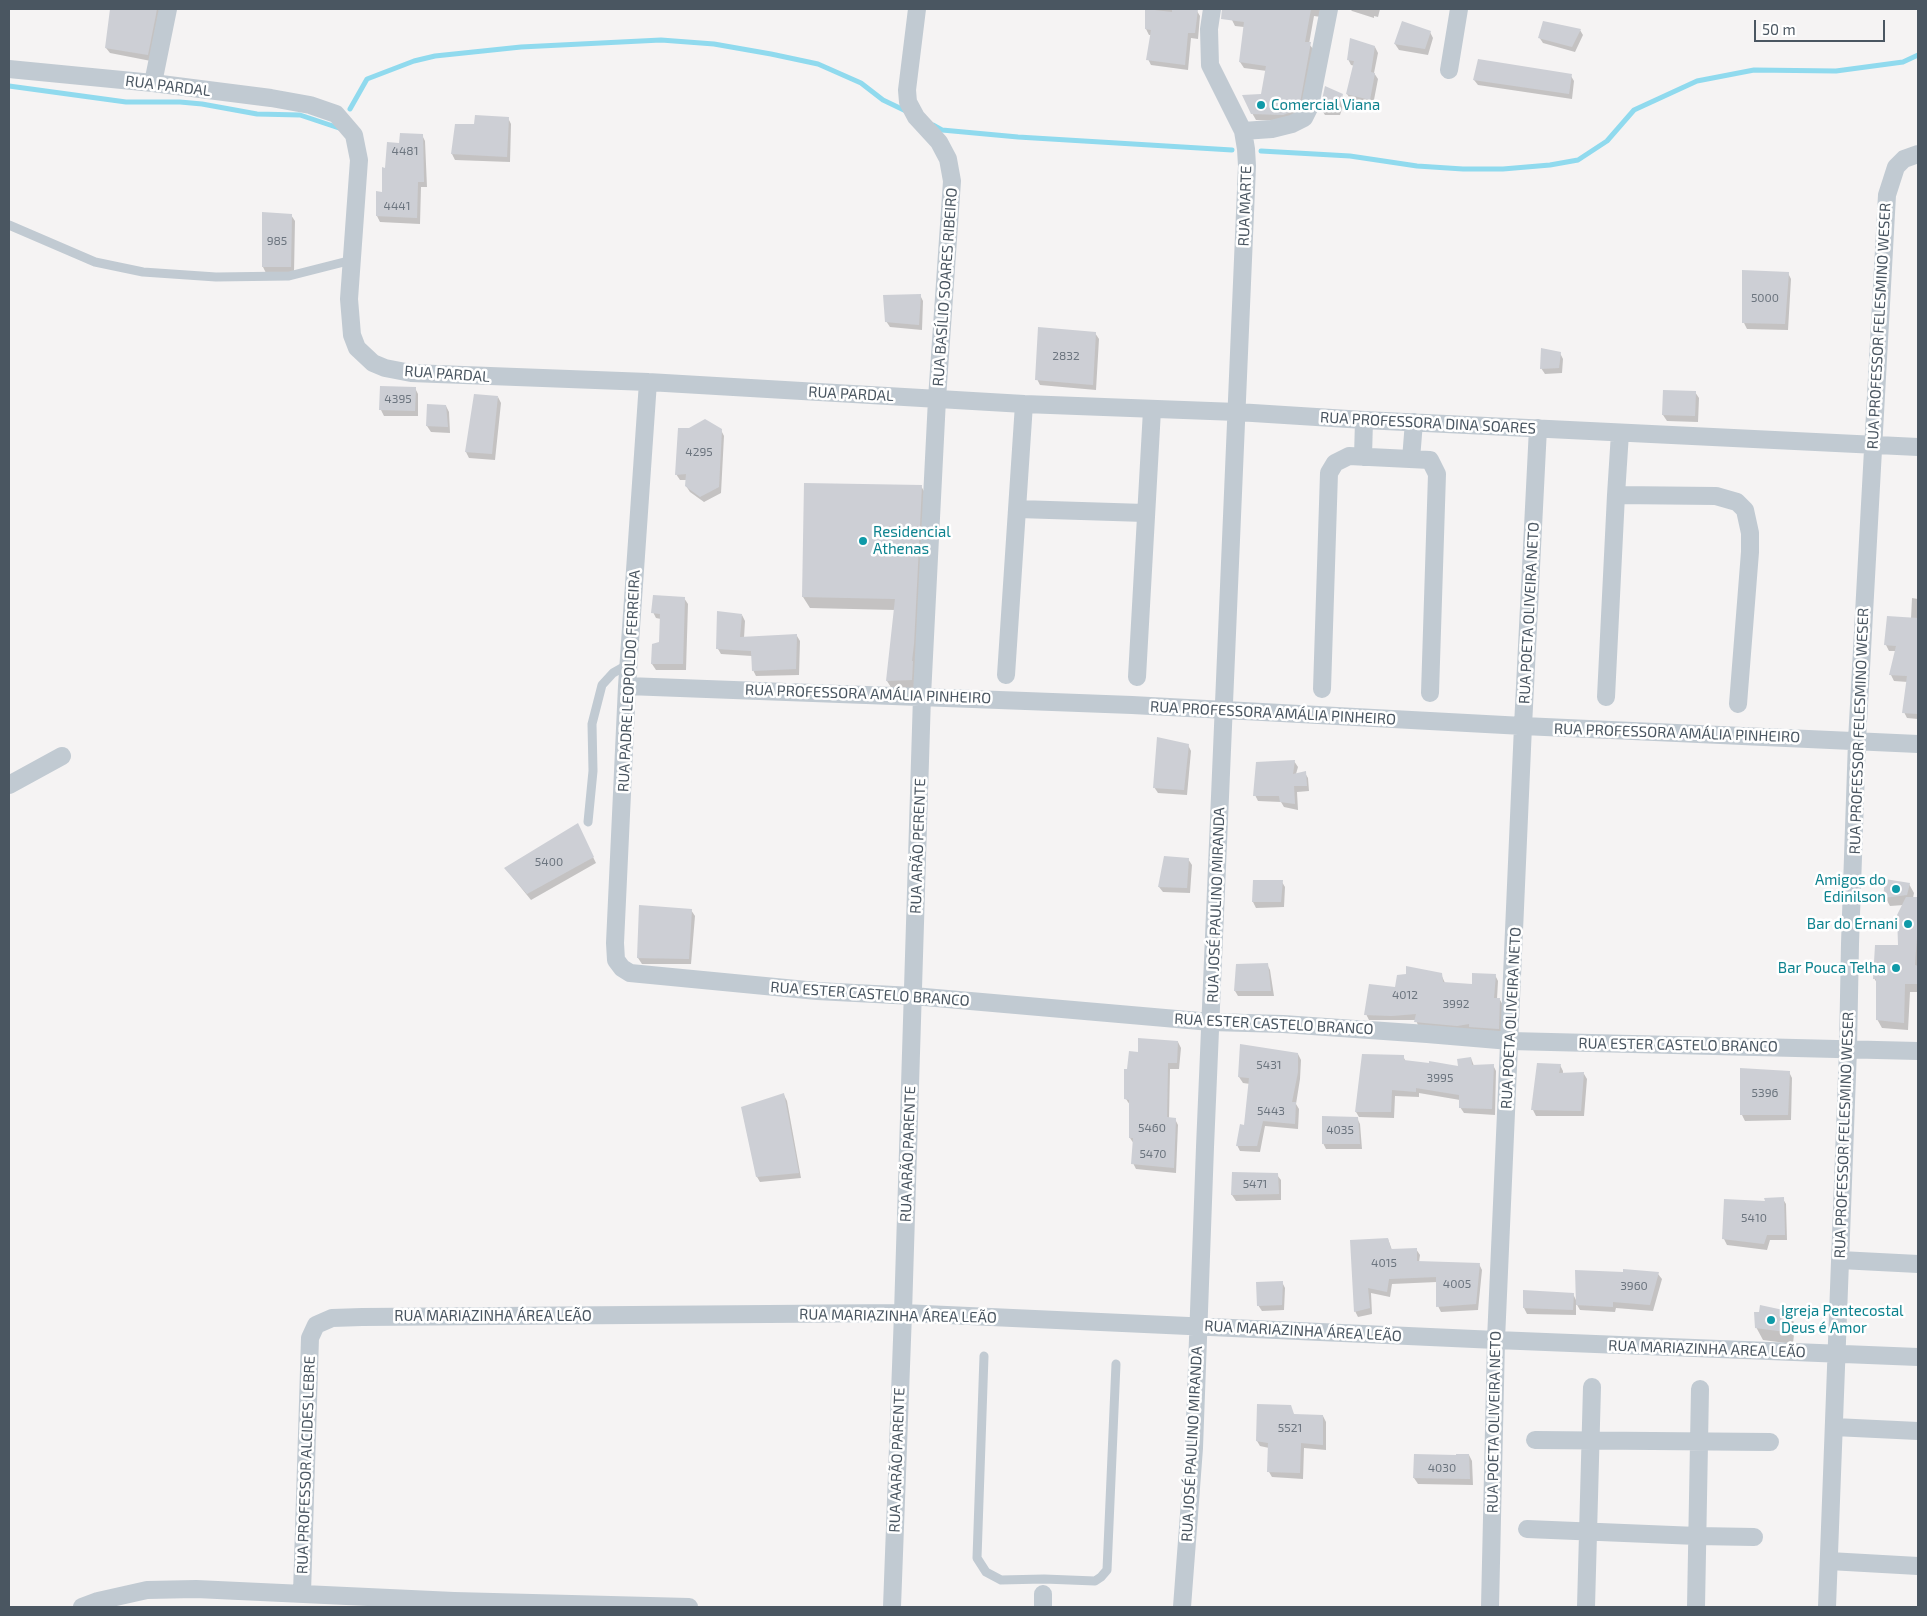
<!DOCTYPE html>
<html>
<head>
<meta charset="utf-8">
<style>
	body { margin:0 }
	#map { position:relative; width:1927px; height:1616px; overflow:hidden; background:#f5f3f3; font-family:"Exo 2",sans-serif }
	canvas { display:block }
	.frame { position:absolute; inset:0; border:10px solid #4a5661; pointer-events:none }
	.scale { position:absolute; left:1754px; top:20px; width:131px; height:22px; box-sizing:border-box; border:2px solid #4a5661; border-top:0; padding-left:6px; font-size:15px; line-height:18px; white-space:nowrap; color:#4a5661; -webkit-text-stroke:4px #fff; paint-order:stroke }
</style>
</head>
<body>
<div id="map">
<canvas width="1927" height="1616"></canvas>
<div class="frame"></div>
<div class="scale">50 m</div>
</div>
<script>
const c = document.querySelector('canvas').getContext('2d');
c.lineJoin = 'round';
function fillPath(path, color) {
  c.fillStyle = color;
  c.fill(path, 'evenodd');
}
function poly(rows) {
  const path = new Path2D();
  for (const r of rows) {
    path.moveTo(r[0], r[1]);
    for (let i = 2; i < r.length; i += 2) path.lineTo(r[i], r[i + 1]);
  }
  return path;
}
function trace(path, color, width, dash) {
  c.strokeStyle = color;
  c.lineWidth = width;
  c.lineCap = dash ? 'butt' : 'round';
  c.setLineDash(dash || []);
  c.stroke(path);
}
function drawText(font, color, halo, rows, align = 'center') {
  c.font = font + ' "Exo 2",sans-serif';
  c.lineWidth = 5;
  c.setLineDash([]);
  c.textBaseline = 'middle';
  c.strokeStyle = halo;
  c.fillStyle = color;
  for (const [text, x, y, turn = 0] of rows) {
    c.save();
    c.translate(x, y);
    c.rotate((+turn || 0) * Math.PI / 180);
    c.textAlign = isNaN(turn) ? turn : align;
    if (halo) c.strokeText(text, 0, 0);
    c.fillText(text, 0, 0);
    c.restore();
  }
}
fillPath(poly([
	[111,9,137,10,137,9,158,9,161,13,151,61,110,53,106,48],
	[1151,9,1189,9,1197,11,1200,16,1198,39,1191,38,1188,70,1151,65,1148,59,1152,35,1149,35,1146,29],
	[1234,9,1252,9,1255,13,1283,33,1286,9,1322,9,1321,17,1314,16,1309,44,1314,50,1303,109,1286,121,1256,120,1252,113,1262,95,1267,71,1244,68,1240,62,1244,27,1235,26,1232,20],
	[1350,9,1380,9,1378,17,1374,16,1374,18,1352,11],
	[1580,30,1583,35,1575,52,1543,43,1539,37],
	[1430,32,1433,38,1428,55,1399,50,1395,44],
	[1375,47,1378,53,1374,73,1378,79,1373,105,1351,100,1347,94,1355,66,1351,65,1348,59],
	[1571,76,1574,81,1572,99,1478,85,1474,80],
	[1342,95,1345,100,1340,115,1325,115,1321,109],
	[508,118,511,124,510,162,455,160,452,154,456,125,475,125],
	[422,135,425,141,427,187,421,187,420,224,380,222,377,216,383,193,386,169,400,144],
	[291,215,295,221,294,273,266,273,263,267],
	[1788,273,1791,279,1788,330,1747,329,1744,323],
	[920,295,923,301,922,330,890,327,886,321],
	[1095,333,1099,339,1096,390,1040,385,1037,379],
	[1560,353,1563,359,1562,373,1545,374,1541,368],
	[381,387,415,388,418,394,418,416,384,416,381,410],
	[1695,392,1699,398,1698,422,1667,421,1663,415],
	[498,397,501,403,495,460,469,458,466,452],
	[446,406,449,412,450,433,431,432,427,426],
	[721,430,724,436,721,493,704,502,690,492,686,486,687,480,680,480,676,474],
	[921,486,928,498,918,691,894,692,887,681,895,610,810,608,803,597],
	[684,598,688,604,686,670,656,670,652,664,660,643,661,619,656,618,653,612],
	[1912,598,1918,599,1918,719,1907,718,1904,712,1908,682,1894,681,1891,675,1896,651,1889,651,1886,645,1911,619],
	[742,615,745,621,744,638,797,636,800,641,799,675,756,676,753,670,752,656,721,654,718,649],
	[1188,745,1191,751,1187,795,1158,793,1154,787],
	[1294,761,1298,767,1296,774,1305,773,1308,778,1309,791,1297,792,1298,810,1284,807,1281,802,1258,801,1255,795],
	[580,831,596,863,531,900,505,868],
	[1188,859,1192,865,1190,893,1163,892,1159,887],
	[1282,882,1285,887,1284,907,1256,908,1253,902],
	[1909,884,1914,893,1913,898,1918,898,1918,992,1910,992,1908,1030,1882,1028,1877,1019,1877,983,1874,978,1900,947,1904,905,1890,906,1885,897],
	[691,910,695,916,691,964,642,964,638,958],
	[1267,964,1270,970,1274,996,1238,996,1235,991],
	[1441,974,1445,983,1473,985,1495,975,1498,981,1497,999,1500,1000,1503,1005,1502,1034,1419,1028,1416,1020,1369,1020,1366,1014,1396,988],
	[1178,1042,1181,1048,1179,1069,1170,1069,1169,1118,1175,1119,1178,1125,1176,1173,1136,1169,1133,1163,1134,1144,1130,1138,1130,1105,1126,1099,1128,1071,1139,1053],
	[1298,1054,1301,1060,1300,1079,1296,1104,1299,1109,1298,1129,1265,1126,1260,1152,1240,1151,1237,1145,1245,1126,1250,1084,1243,1083,1239,1077],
	[1403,1056,1406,1062,1459,1067,1471,1058,1474,1066,1493,1065,1496,1071,1495,1115,1464,1113,1460,1107,1460,1100,1419,1093,1419,1097,1395,1096,1394,1118,1359,1117,1356,1112],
	[1560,1065,1563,1071,1563,1074,1584,1074,1587,1079,1584,1116,1536,1116,1533,1110],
	[1789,1072,1792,1078,1791,1120,1745,1121,1742,1115],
	[784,1095,787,1101,801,1178,760,1182,757,1177],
	[1357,1118,1360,1124,1362,1149,1326,1149,1323,1143],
	[1277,1175,1281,1180,1281,1200,1236,1201,1232,1195],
	[1783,1199,1786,1204,1787,1240,1770,1240,1767,1250,1727,1245,1724,1239,1766,1202],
	[1388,1239,1392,1250,1416,1249,1420,1255,1419,1262,1479,1264,1482,1270,1478,1310,1441,1312,1438,1306,1437,1282,1392,1284,1390,1297,1371,1293,1372,1314,1358,1317,1355,1311],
	[1658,1274,1662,1279,1653,1311,1616,1308,1615,1312,1580,1310,1576,1303,1576,1315,1527,1314,1524,1308,1524,1291,1573,1294,1577,1302],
	[1282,1282,1285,1288,1284,1310,1262,1311,1258,1305],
	[1788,1312,1795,1324,1793,1344,1763,1340,1756,1327],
	[1290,1406,1294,1415,1323,1416,1326,1422,1326,1450,1304,1448,1303,1479,1272,1477,1269,1472,1269,1448,1260,1446,1257,1441],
	[1415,1455,1469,1455,1472,1461,1473,1485,1418,1484,1414,1478]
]), '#0003');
trace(poly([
	[9,86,126,102,180,102,202,104,257,114,300,115,339,128],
	[350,109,367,79,414,61,435,56,521,47,661,40,714,44,771,54,818,64,861,83,883,100,908,112],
	[933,125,942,130,1018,137,1232,150],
	[1261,151,1350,156,1417,166,1463,169,1503,169,1550,165,1578,160,1607,141,1634,110,1697,81,1754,70,1836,71,1903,62,1918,55]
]), '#90daee', 5);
fillPath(poly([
	[110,9,157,9,148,55,105,48],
	[1145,9,1172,12,1172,9,1198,9,1195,33,1188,33,1185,65,1146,60,1151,30,1145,29],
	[1222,9,1311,9,1305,42,1311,42,1300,103,1296,110,1283,115,1251,114,1242,95,1261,94,1266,66,1239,62,1244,22,1221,19],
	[1402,21,1431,31,1425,49,1394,44],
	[1543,21,1581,29,1572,47,1538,38],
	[1350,38,1375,46,1371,72,1375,73,1370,100,1346,94,1354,61,1347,60],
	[1478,59,1572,74,1569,94,1473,80],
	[1325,86,1343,94,1337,110,1320,109],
	[475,115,509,117,507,157,451,154,455,124,474,124],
	[400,133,423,134,424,182,418,182,417,218,376,216,376,191,382,192,382,167,385,168,387,142,399,143],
	[262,212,292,214,291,267,262,267],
	[1742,270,1789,272,1785,324,1742,323],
	[921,294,919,325,885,322,883,295],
	[1038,327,1096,332,1093,385,1035,380],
	[1541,348,1561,352,1559,368,1540,369],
	[380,386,416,387,415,411,379,410],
	[1663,390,1696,391,1695,416,1662,415],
	[474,394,498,396,492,454,465,452],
	[427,404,446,405,448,427,426,426],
	[705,419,722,429,719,487,700,497,685,486,686,474,675,475,678,428,689,428],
	[804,483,922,485,914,644,912,661,913,661,912,680,886,681,895,599,802,597],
	[653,595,685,597,683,664,651,664,652,644,659,642,660,614,651,613],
	[717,611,742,614,740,637,797,634,796,669,752,671,751,651,716,649],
	[1887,616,1918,618,1918,714,1902,713,1907,676,1889,675,1896,646,1884,645],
	[1157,737,1189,744,1184,790,1153,788],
	[1295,760,1293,774,1306,771,1307,786,1294,786,1295,804,1280,802,1279,796,1253,796,1256,762],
	[578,823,594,857,527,894,504,868],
	[1164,856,1189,858,1187,888,1158,887],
	[1885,879,1910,883,1907,895,1883,898],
	[1253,880,1283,880,1281,902,1252,902],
	[1906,897,1918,897,1918,936,1917,936,1915,965,1918,966,1918,984,1905,984,1904,1023,1876,1020,1876,979,1873,979,1875,945,1898,945,1897,915],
	[639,905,692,909,689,959,637,958],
	[1268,963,1271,991,1234,991,1236,964],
	[1406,966,1442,973,1443,982,1472,984,1472,973,1496,974,1494,998,1500,998,1499,1029,1469,1027,1469,1024,1457,1026,1414,1022,1416,1014,1392,1016,1364,1015,1369,984,1395,987,1397,975,1406,974],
	[1138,1038,1178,1041,1177,1063,1168,1063,1167,1117,1176,1118,1174,1168,1131,1164,1133,1138,1129,1138,1129,1100,1124,1099,1124,1069,1127,1069,1129,1051,1138,1052],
	[1240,1044,1298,1053,1298,1072,1292,1102,1296,1102,1295,1124,1263,1121,1257,1146,1236,1146,1240,1124,1244,1125,1249,1078,1238,1077],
	[1362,1054,1404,1055,1404,1060,1429,1063,1429,1061,1458,1066,1457,1059,1471,1057,1472,1065,1494,1064,1492,1109,1459,1108,1459,1095,1416,1088,1416,1092,1392,1090,1391,1112,1355,1112],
	[1537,1063,1561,1064,1559,1073,1584,1072,1581,1111,1531,1110],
	[1740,1068,1790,1071,1788,1115,1740,1115],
	[784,1093,799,1173,756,1177,741,1107],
	[1322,1116,1358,1117,1360,1144,1322,1144],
	[1232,1172,1278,1173,1279,1194,1231,1195],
	[1784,1197,1785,1235,1767,1235,1764,1244,1722,1239,1724,1199,1765,1201,1764,1198],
	[1388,1238,1391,1249,1417,1248,1417,1261,1480,1263,1476,1304,1436,1307,1436,1277,1389,1279,1387,1292,1368,1288,1370,1308,1354,1312,1350,1240],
	[1623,1269,1659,1272,1650,1305,1613,1302,1613,1307,1576,1305,1575,1270,1623,1272],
	[1283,1281,1282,1305,1257,1306,1256,1282],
	[1523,1290,1574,1293,1573,1310,1523,1308],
	[1760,1305,1788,1311,1786,1332,1755,1328,1754,1312,1759,1312],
	[1257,1404,1291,1405,1294,1414,1323,1415,1323,1445,1301,1443,1300,1473,1267,1472,1268,1443,1256,1441],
	[1414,1454,1456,1455,1456,1454,1469,1454,1470,1479,1413,1478]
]), '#cdcfd5');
trace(poly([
	[9,225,95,262,143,272,216,277,289,276,352,260],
	[588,822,593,771,592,724,602,685,613,673,629,664],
	[984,1356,977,1558,986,1572,1001,1580,1044,1579,1095,1581,1101,1577,1107,1570,1116,1364]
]), '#c1cad2', 9);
trace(poly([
	[9,69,153,83,271,98,310,105,336,114,354,135,359,160,349,299,352,335,357,348,373,363,385,368,411,373,648,382,1024,404,1237,412,1364,420,1918,447],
	[1449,70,1459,9],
	[153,83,168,9],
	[1243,131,1272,129,1292,124,1304,118,1310,106,1329,9],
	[648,382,627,686,615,943,616,960,622,968,630,973,817,991,913,996,1211,1022,1283,1024,1427,1034,1510,1041,1918,1051],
	[1363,457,1364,420],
	[1411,459,1414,422],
	[1616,495,1620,433],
	[1018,509,1145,513],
	[1006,675,1024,404],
	[1137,677,1152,410],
	[627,686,1132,705,1523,726,1918,744],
	[1322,689,1329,473,1335,463,1349,456,1430,460,1437,474,1430,693],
	[1606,697,1616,495,1716,496,1737,502,1745,510,1750,533,1750,552,1738,704],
	[9,785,62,756],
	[1840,1260,1918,1264],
	[1834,1427,1918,1431],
	[1535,1440,1770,1442],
	[1527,1529,1697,1536,1754,1537],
	[1829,1561,1918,1566],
	[302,1593,310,1338,316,1325,332,1318,362,1317,903,1313,1496,1340,1918,1357],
	[82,1607,98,1601,147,1590,196,1589,454,1601,689,1607],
	[892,1607,903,1313,922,696,937,399,952,181,948,159,939,142,916,117,908,102,907,90,917,9],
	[1043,1607,1043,1594],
	[1182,1607,1194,1448,1205,1147,1247,166,1246,149,1243,131,1210,65,1209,29,1212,9],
	[1490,1607,1496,1340,1523,726,1538,428],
	[1586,1607,1592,1387],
	[1696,1607,1700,1389],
	[1827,1607,1848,1049,1850,944,1857,741,1887,195,1896,167,1904,159,1918,154]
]), '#c1cad2', 18);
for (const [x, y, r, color] of [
	[1261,105,5,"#0f9aa8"],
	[863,541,5,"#0f9aa8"],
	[1896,889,5,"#0f9aa8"],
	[1908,924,5,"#0f9aa8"],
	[1896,968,5,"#0f9aa8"],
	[1771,1320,5,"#0f9aa8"]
]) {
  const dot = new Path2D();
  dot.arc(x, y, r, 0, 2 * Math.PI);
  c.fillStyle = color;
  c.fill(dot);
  trace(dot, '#fff', 2);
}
drawText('12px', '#6b747e', null, [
	["4481",405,151],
	["4441",397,206],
	["985",277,241],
	["5000",1765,298],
	["2832",1066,356],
	["4395",398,399],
	["4295",699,452],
	["5400",549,862],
	["4012",1405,995],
	["3992",1456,1004],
	["5431",1269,1065],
	["3995",1440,1078],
	["5396",1765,1093],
	["5443",1271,1111],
	["5460",1152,1128],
	["4035",1340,1130],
	["5470",1153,1154],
	["5471",1255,1184],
	["5410",1754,1218],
	["4015",1384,1263],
	["4005",1457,1284],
	["3960",1634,1286],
	["5521",1290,1428],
	["4030",1442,1468]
]);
drawText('15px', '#4a5661', '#fff', [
	["RUA PARDAL",168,86,7],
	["RUA MARTE",1245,206,-88],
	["RUA BASÍLIO SOARES RIBEIRO",945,287,-86],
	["RUA PROFESSOR FELESMINO WESER",1879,326,-87],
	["RUA PARDAL",447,374,4],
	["RUA PARDAL",851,394,3],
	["RUA PROFESSORA DINA SOARES",1428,423,3],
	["RUA POETA OLIVEIRA NETO",1529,613,-87],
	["RUA PADRE LEOPOLDO FERREIRA",629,681,-87],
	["RUA PROFESSORA AMÁLIA PINHEIRO",868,694,2],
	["RUA PROFESSORA AMÁLIA PINHEIRO",1273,713,3],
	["RUA PROFESSOR FELESMINO WESER",1859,731,-88],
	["RUA PROFESSORA AMÁLIA PINHEIRO",1677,733,2],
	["RUA ARÃO PERENTE",918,846,-88],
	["RUA JOSÉ PAULINO MIRANDA",1216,905,-88],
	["RUA ESTER CASTELO BRANCO",870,994,4],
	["RUA POETA OLIVEIRA NETO",1511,1018,-87],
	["RUA ESTER CASTELO BRANCO",1274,1024,3],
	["RUA ESTER CASTELO BRANCO",1678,1045,1],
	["RUA PROFESSOR FELESMINO WESER",1844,1135,-88],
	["RUA ARÃO PARENTE",908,1154,-88],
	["RUA MARIAZINHA ÁREA LEÃO",493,1316],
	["RUA MARIAZINHA ÁREA LEÃO",898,1316,1],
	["RUA MARIAZINHA ÁREA LEÃO",1303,1331,3],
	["RUA MARIAZINHA AREA LEÃO",1707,1349,2],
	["RUA POETA OLIVEIRA NETO",1494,1422,-89],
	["RUA JOSÉ PAULINO MIRANDA",1192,1444,-87],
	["RUA AARÃO PARENTE",897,1460,-88],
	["RUA PROFESSOR ALCIDES LEBRE",306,1465,-88]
]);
drawText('15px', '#0d838f', '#fff', [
	["Comercial Viana",1271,105],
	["Residencial",873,532],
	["Athenas",873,549],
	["Amigos do",1886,880,"right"],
	["Edinilson",1886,897,"right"],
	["Bar do Ernani",1898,924,"right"],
	["Bar Pouca Telha",1886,968,"right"],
	["Igreja Pentecostal",1781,1311],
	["Deus é Amor",1781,1328]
], 'left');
</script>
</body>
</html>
